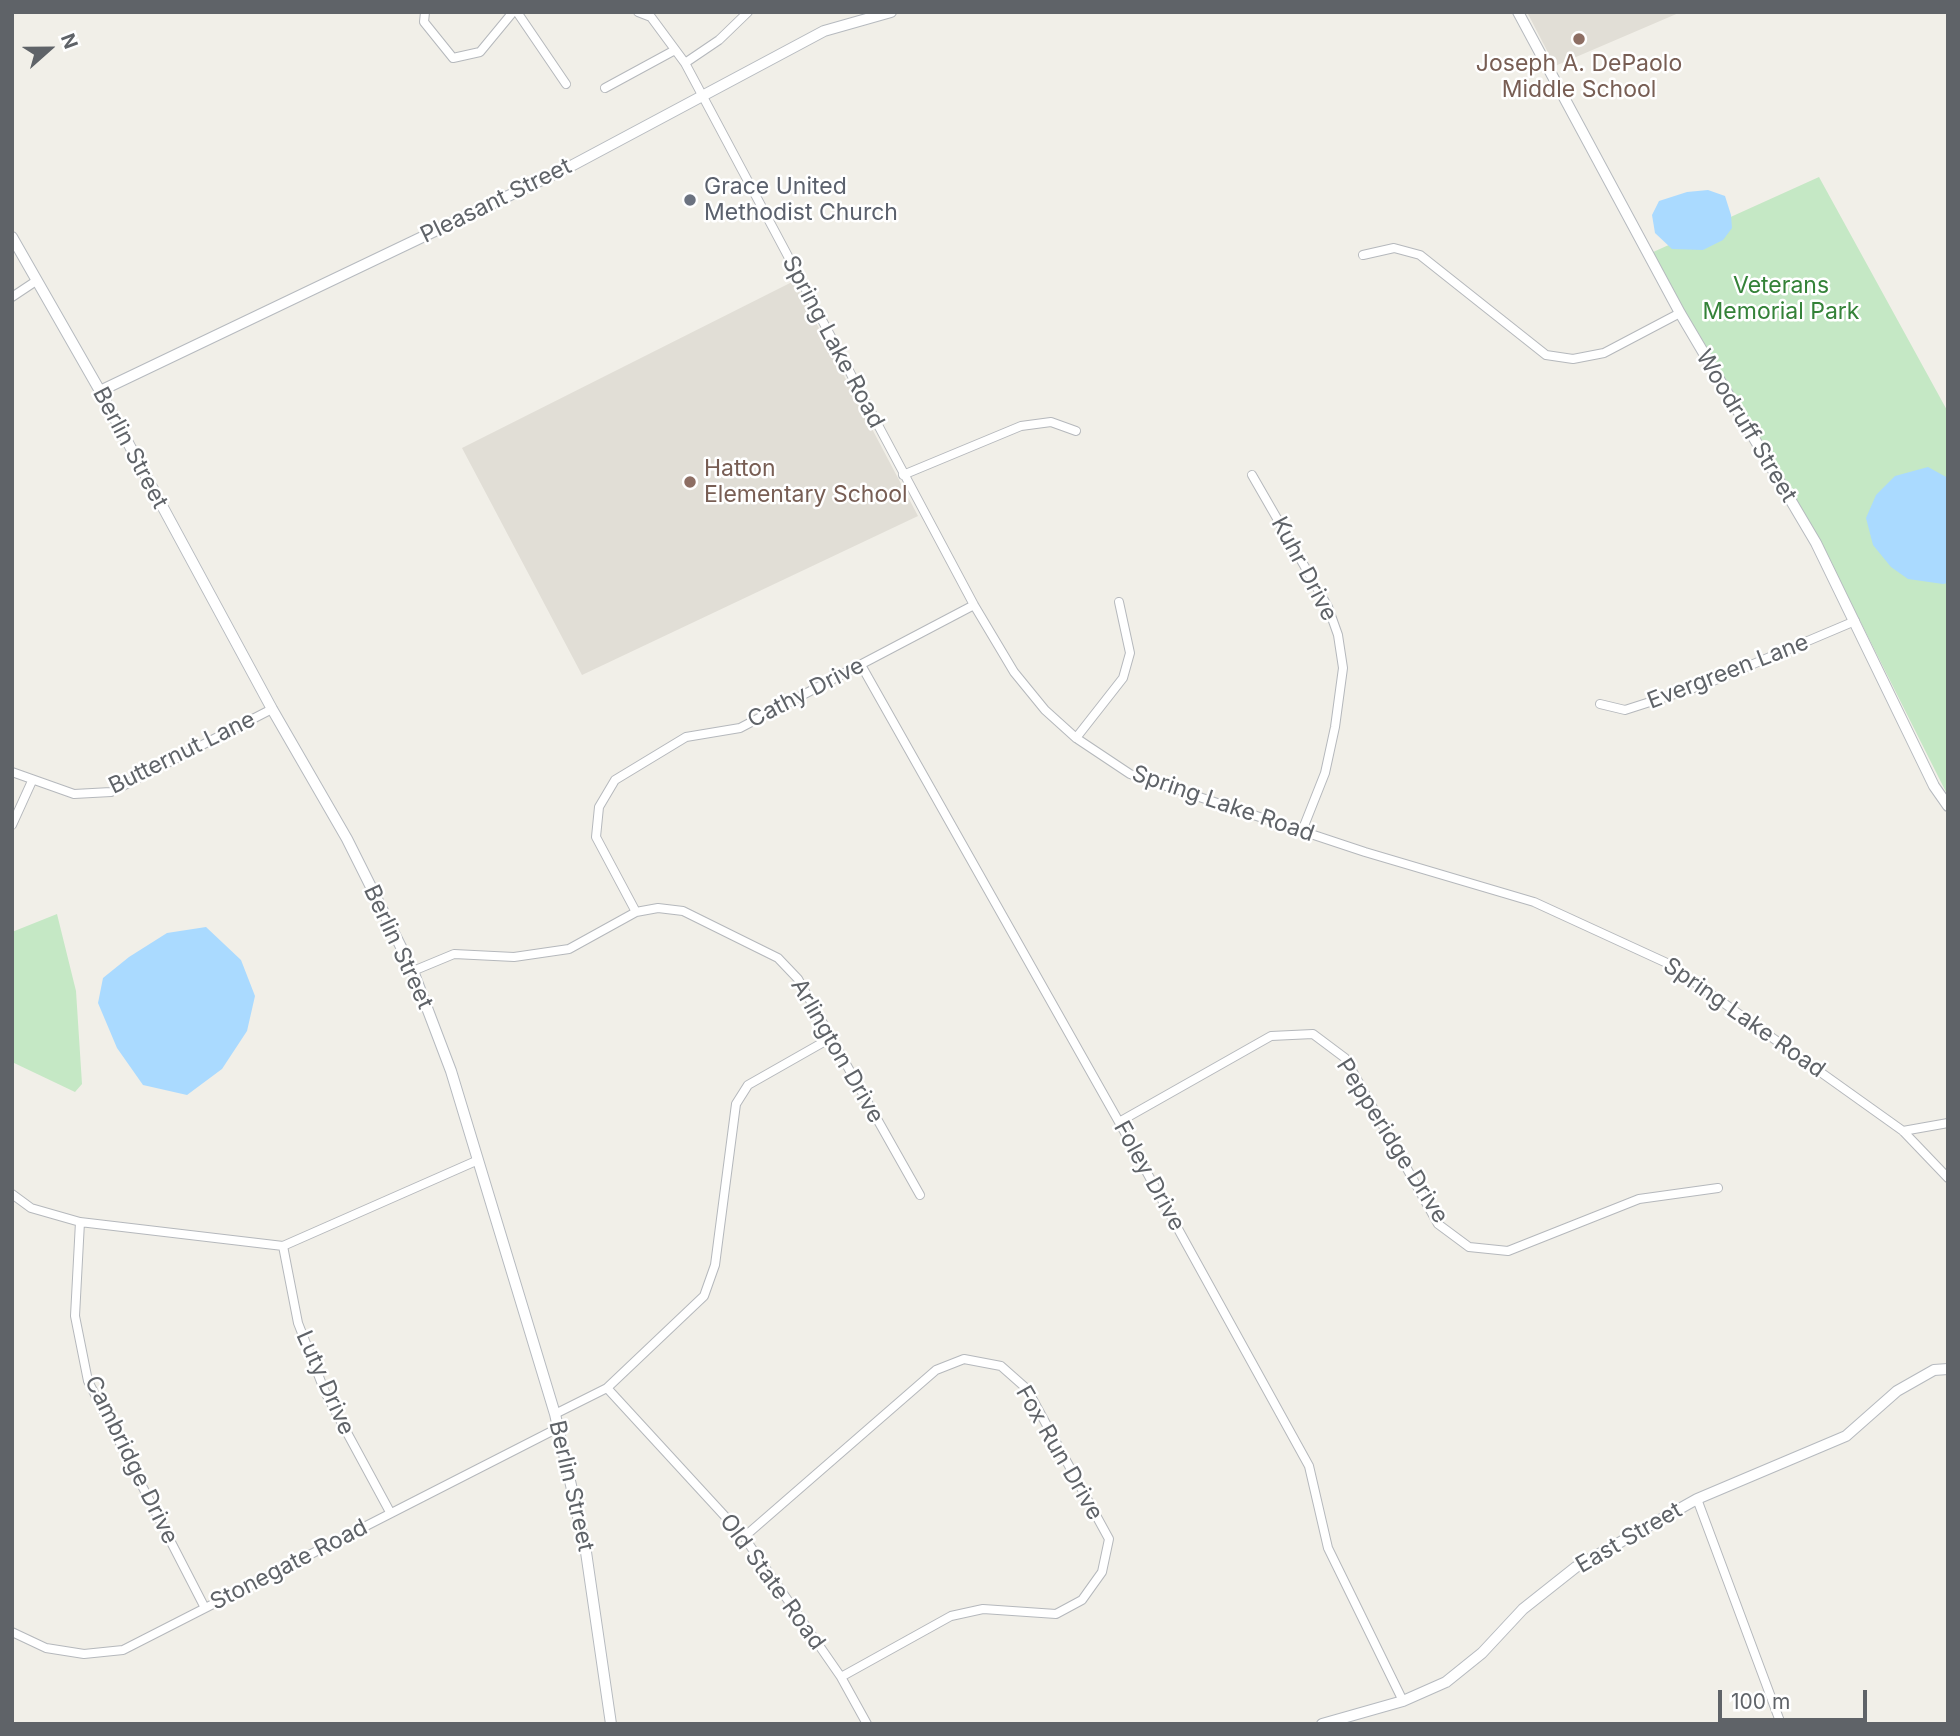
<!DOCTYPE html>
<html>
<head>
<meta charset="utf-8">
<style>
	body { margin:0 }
	#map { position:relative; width:1960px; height:1736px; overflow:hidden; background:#f1efe8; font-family:Inter,sans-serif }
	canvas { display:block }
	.frame { position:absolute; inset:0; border:14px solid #5f6368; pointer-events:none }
	.north { position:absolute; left:14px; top:14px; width:70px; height:70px; -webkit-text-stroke:5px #fff; paint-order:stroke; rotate:69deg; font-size:19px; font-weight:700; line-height:28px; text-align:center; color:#5f6368 }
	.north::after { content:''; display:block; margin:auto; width:24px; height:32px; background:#5f6368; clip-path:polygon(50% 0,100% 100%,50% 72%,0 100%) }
	.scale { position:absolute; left:1718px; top:1690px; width:149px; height:32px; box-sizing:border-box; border:4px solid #5f6368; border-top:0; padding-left:9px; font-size:21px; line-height:24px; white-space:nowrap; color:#5f6368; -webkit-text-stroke:5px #fff; paint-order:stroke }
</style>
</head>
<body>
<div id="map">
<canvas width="1960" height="1736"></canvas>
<div class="frame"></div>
<div class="north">N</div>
<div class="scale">100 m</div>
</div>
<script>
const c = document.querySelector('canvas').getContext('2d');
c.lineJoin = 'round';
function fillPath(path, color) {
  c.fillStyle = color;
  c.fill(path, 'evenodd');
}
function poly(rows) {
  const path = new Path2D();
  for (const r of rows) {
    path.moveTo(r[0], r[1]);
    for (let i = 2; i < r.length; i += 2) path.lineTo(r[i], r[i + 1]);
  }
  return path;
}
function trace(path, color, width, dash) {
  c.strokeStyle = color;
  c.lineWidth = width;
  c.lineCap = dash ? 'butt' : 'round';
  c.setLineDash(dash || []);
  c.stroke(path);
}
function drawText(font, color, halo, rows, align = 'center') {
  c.font = font + ' Inter,sans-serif';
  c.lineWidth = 5;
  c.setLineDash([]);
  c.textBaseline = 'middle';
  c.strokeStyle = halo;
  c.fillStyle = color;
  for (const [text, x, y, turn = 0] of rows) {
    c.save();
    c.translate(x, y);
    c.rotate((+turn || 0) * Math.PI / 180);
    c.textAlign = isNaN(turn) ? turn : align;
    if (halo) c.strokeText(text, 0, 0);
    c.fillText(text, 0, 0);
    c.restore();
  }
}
fillPath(poly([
	[1527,12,1681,12,1555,66],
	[794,281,918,516,582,675,462,448]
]), '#e1ded6');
fillPath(poly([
	[1819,177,1948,412,1948,796,1839,579,1782,473,1716,369,1651,253],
	[57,914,76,991,82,1084,75,1092,12,1062,12,932]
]), '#c5e8c5');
fillPath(poly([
	[1708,190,1725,196,1731,215,1732,228,1723,240,1703,250,1672,249,1655,233,1652,215,1659,201,1687,192],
	[1928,467,1948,478,1948,583,1943,584,1908,579,1891,567,1873,545,1866,518,1876,495,1895,476],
	[206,927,241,960,255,996,247,1031,222,1069,187,1095,143,1085,117,1048,98,1003,103,978,129,957,167,933]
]), '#aadaff');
const street = poly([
	[425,12,424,22,453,58,480,52,513,12],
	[517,12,566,84],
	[638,12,651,17,685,63,974,605,1014,672,1045,710,1076,738,1130,774,1365,852,1534,902,1669,964,1903,1131,1948,1178],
	[685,63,719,40,748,12],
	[605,88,675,50],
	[1363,255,1394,248,1420,255,1546,355,1573,359,1604,353,1680,313],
	[12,297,36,281],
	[903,475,1021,426,1051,422,1076,431],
	[1252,475,1328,607,1338,635,1343,668,1335,727,1325,773,1302,831],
	[861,665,1119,1122,1309,1466,1328,1548,1403,1701],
	[1600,704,1625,710,1706,684,1855,621],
	[1076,738,1123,678,1130,653,1119,602],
	[12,772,74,794,111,792,272,709],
	[12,825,32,781],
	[636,912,596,837,599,807,615,780,686,737,740,728,974,605],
	[413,971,454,954,514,957,569,949,636,912,658,908,683,911,778,958,798,979,920,1195],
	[1119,1122,1271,1036,1313,1034,1345,1058,1438,1224,1469,1247,1508,1251,1639,1199,1718,1188],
	[1903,1131,1948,1123],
	[12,1194,31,1208,80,1222,283,1246,476,1161],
	[80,1222,75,1316,88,1381,205,1608],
	[283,1246,298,1323,325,1392,390,1512],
	[607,1388,744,1537,841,1677,867,1724],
	[555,1414,607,1388,704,1296,715,1265,736,1104,748,1085,829,1039],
	[1697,1499,1781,1724],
	[744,1537,936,1370,964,1359,1001,1366,1027,1389,1109,1539,1102,1572,1082,1600,1056,1614,983,1609,951,1616,841,1677],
	[12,1632,46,1648,84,1654,123,1650,558,1428]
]);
const secondary = poly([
	[1518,12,1680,313,1816,543,1934,786,1948,806],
	[12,237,100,391,272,709,347,839,413,971,451,1071,555,1414,586,1552,611,1724],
	[100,391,573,165,824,31,891,12],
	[1322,1724,1403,1701,1446,1682,1482,1653,1523,1609,1576,1567,1697,1499,1846,1436,1897,1391,1934,1370,1948,1369]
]);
trace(street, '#b5b8bc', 10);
trace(secondary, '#b6babf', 12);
trace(street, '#fff', 8);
trace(secondary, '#fff', 10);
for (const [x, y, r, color] of [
	[1579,39,7,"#8d6e63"],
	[690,200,7,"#6b7280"],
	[690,482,7,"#8d6e63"]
]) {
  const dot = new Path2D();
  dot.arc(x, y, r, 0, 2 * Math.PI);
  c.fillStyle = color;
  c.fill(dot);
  trace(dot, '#fff', 2.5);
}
drawText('23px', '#785e54', '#fff', [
	["Joseph A. DePaolo",1579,64],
	["Middle School",1579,90],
	["Hatton",704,469,"left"],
	["Elementary School",704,495,"left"]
]);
drawText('23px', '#5b616d', '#fff', [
	["Grace United",704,187],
	["Methodist Church",704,213]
], 'left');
drawText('23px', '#5f6368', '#fff', [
	["Pleasant Street",496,201,-26],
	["Spring Lake Road",833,342,62],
	["Woodruff Street",1746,426,59],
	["Berlin Street",130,448,62],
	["Kuhr Drive",1304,569,62],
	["Evergreen Lane",1728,672,-21],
	["Cathy Drive",806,693,-27],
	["Butternut Lane",182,753,-26],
	["Spring Lake Road",1223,804,19],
	["Berlin Street",398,947,65],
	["Spring Lake Road",1744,1018,35],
	["Arlington Drive",837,1051,60],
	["Pepperidge Drive",1392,1141,58],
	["Foley Drive",1149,1176,61],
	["Luty Drive",325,1383,66],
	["Fox Run Drive",1059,1453,60],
	["Cambridge Drive",131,1460,64],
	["Berlin Street",571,1486,77],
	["East Street",1629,1538,-30],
	["Stonegate Road",289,1565,-27],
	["Old State Road",772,1582,54]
]);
drawText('23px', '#348238', '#fff', [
	["Veterans",1781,286],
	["Memorial Park",1781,312]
]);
</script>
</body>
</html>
